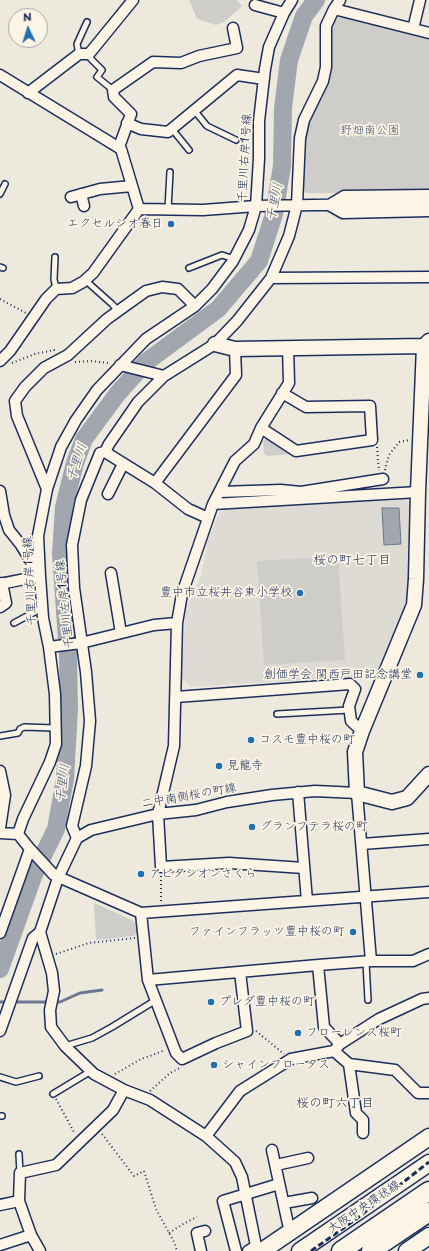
<!DOCTYPE html>
<html>
<head>
<meta charset="utf-8">
<style>
	body { margin:0 }
	#map { position:relative; width:429px; height:1251px; overflow:hidden; background:#eee9dd; font-family:"Playpen Sans",sans-serif }
	canvas { display:block }
	.north { position:absolute; left:8px; top:8px; width:40px; height:40px; box-sizing:border-box; background:#fcf5e5; border:1px solid #a2a6af; border-radius:50%; rotate:356deg; font-size:11px; font-weight:700; line-height:16px; text-align:center; color:#1b2f5e }
	.north::after { content:''; display:block; margin:auto; width:14px; height:18px; background:#1f6fb2; clip-path:polygon(50% 0,100% 100%,50% 72%,0 100%) }
</style>
</head>
<body>
<div id="map">
<canvas width="429" height="1251"></canvas>
<div class="north">N</div>
</div>
<script>
const c = document.querySelector('canvas').getContext('2d');
c.lineJoin = 'round';
function fillPath(path, color) {
  c.fillStyle = color;
  c.fill(path, 'evenodd');
}
function poly(rows) {
  const path = new Path2D();
  for (const r of rows) {
    path.moveTo(r[0], r[1]);
    for (let i = 2; i < r.length; i += 2) path.lineTo(r[i], r[i + 1]);
  }
  return path;
}
function trace(path, color, width, dash) {
  c.strokeStyle = color;
  c.lineWidth = width;
  c.lineCap = dash ? 'butt' : 'round';
  c.setLineDash(dash || []);
  c.stroke(path);
}
function drawText(font, color, halo, rows, align = 'center') {
  c.font = font + ' "Playpen Sans","Klee One",sans-serif';
  c.lineWidth = 3.5;
  c.setLineDash([]);
  c.textBaseline = 'middle';
  c.strokeStyle = halo;
  c.fillStyle = color;
  for (const [text, x, y, turn = 0] of rows) {
    c.save();
    c.translate(x, y);
    c.rotate((+turn || 0) * Math.PI / 180);
    c.textAlign = isNaN(turn) ? turn : align;
    if (halo) c.strokeText(text, 0, 0);
    c.fillText(text, 0, 0);
    c.restore();
  }
}
fillPath(poly([
	[407,498,411,504,409,577,404,609,384,662,373,676,191,687,181,678,186,608,201,576,208,540,219,513,224,509]
]), '#dedbd4');
fillPath(poly([
	[189,0,237,0,242,6,224,22,216,25,197,19],
	[340,17,429,40,429,186,428,192,306,193,304,190,305,137,331,29,333,21],
	[267,438,269,438,293,454,268,456,264,454,263,441],
	[338,556,345,660,264,665,257,561],
	[94,903,132,920,138,926,139,931,134,936,96,940]
]), '#cfcdca');
const water = poly([
	[382,508,399,508,401,544,384,545,382,508]
]);
fillPath(water, '#a2a7af');
trace(water, '#6c778f', 1);
trace(poly([
	[0,1002,6,1002],
	[18,1002,60,1002,80,993,102,990]
]), '#6c778f', 3);
trace(poly([
	[0,969,34,874,56,829,65,779,69,709,68,654,61,554,64,507,75,463,84,439,118,393,146,362,218,309,259,261,274,214,282,166,283,108,289,60,304,16,316,0]
]), '#a2a7af', 18);
const lane = poly([
	[79,54,77,44,87,22],
	[89,54,91,59,102,70,97,77,113,90],
	[194,110,207,126,236,140],
	[172,129,189,150],
	[0,194,5,184],
	[168,209,170,172],
	[55,257,54,279,56,289],
	[0,267,3,268],
	[189,268,222,255,234,259],
	[85,280,112,304,118,311],
	[14,623,42,608],
	[277,714,349,710],
	[0,736,18,733,20,729,24,727,55,728],
	[366,962,368,1000],
	[65,1046,92,1038,112,1027,156,1000],
	[0,1077,16,1082,39,1076],
	[53,1094,91,1071],
	[0,1116,2,1116],
	[19,1154,20,1173]
]);
const street = poly([
	[255,5,284,13],
	[334,9,429,33],
	[413,29,420,0],
	[0,75,121,149,139,209,203,210,256,206,429,203],
	[28,93,79,54,89,54,133,0],
	[127,123,141,129,168,132,237,75,264,79],
	[119,147,131,114,114,97,113,90,153,62,181,63,199,56,237,48,233,28],
	[81,194,84,206],
	[429,195,344,196,329,205,343,213,429,211],
	[71,197,100,189,132,186],
	[271,278,429,277],
	[288,347,289,383,261,428,254,444,235,461,213,504,182,594,177,623,174,746,158,814,161,867,229,863,304,868],
	[0,361,10,351,46,299,56,289,72,288,83,282,93,273,139,209],
	[120,365,164,376],
	[261,428,296,451,372,440,370,406,306,407,282,393],
	[105,452,109,444,138,402,164,376,215,344,237,321,271,278,289,236,297,205,300,138,304,120,323,81,326,67,326,26,334,9,340,0],
	[105,452,155,483,188,509,208,518],
	[155,483,236,375,235,349],
	[47,489,17,416,15,401,25,387,44,368,68,355,107,319,146,291,162,287,178,289,195,306],
	[0,491,4,515,9,530,21,545,40,576,0,584],
	[220,492,281,490,301,492,383,479],
	[108,494,123,464],
	[213,504,418,492],
	[111,573,121,633],
	[0,607,6,603,2,583],
	[49,647,81,643,154,625,177,623],
	[176,697,350,684,355,689,349,706,351,721,362,731],
	[0,771,5,795,0,828],
	[298,792,307,901],
	[0,833,18,834,30,849,54,875,141,913,429,892],
	[18,834,23,819,50,762,56,744,55,694,49,647,43,618,40,576,38,536,47,489,61,447,76,420,97,390,146,339,195,306,212,289,233,261,249,230,256,206,259,159,259,121,265,69,269,47,284,13,292,0],
	[77,838,72,826,86,766,90,721,86,672,74,588,72,545,81,500,100,453,105,452],
	[362,844,429,839],
	[141,913,148,980,176,1053,182,1059,216,1043,247,1031,240,972],
	[40,932,52,973,54,991,50,1010,51,1027,65,1046,94,1074,124,1090,150,1100,206,1136,235,1162,242,1177,256,1246,248,1251],
	[0,933,30,849],
	[318,965,324,1027,340,1044],
	[148,980,318,965,371,961,413,961,429,954],
	[0,1031,33,938,40,932,58,878,77,838,91,830,158,814,196,810,227,802,272,795,315,791,357,793,371,961],
	[334,1051,349,1064,395,1070,418,1093,429,1093],
	[349,1064,356,1113,363,1120,363,1133],
	[206,1136,240,1091,291,1059,334,1051,340,1044,379,1019,422,999,429,998],
	[272,1150,288,1224],
	[276,1165,308,1158],
	[284,1203,312,1198],
	[0,1205,19,1201],
	[0,1245,31,1235],
	[40,1251,31,1235,19,1201,20,1173,56,1165,113,1110,124,1090],
	[201,1251,197,1233,205,1231],
	[236,1251,223,1201,279,1184]
]);
const secondary = poly([
	[215,344,235,349,424,346,429,341],
	[424,346,418,492,416,579,414,605,362,731,355,752,357,793,392,802,407,798,429,774]
]);
const primary = poly([
	[262,1251,429,1137],
	[300,1251,429,1163],
	[407,1251,429,1236]
]);
const highway = poly([
	[341,1251,429,1191],
	[371,1251,429,1212]
]);
trace(lane, '#1b2f5e', 8);
trace(street, '#1b2f5e', 13);
trace(secondary, '#1b2f5e', 17);
trace(primary, '#1b2f5e', 19);
trace(highway, '#1b2f5e', 21);
trace(poly([
	[0,299,26,313],
	[75,362,90,361,109,363],
	[12,363,35,354,54,350,55,352],
	[377,447,379,471],
	[385,470,389,455,399,442,409,440],
	[161,876,161,903],
	[56,954,89,943,135,938],
	[256,1031,284,1054],
	[115,1074,141,1059,150,1056,165,1050],
	[150,1091,170,1073,180,1068],
	[56,1099,75,1134],
	[102,1134,134,1176,144,1171,156,1209,174,1242,177,1251],
	[169,1233,183,1224,197,1217]
]), '#1b2f5e', 2, [1, 3]);
trace(lane, '#fcf5e5', 5);
trace(street, '#fcf5e5', 10);
trace(secondary, '#fcf5e5', 14);
trace(primary, '#fcf5e5', 16);
trace(highway, '#fcf5e5', 18);
trace(poly([
	[311,1251,355,1220,429,1162]
]), '#1b2f5e', 3, [6, 3]);
for (const [x, y, r, color] of [
	[171,224,4,"#1f6fb2"],
	[300,593,4,"#1f6fb2"],
	[420,675,4,"#1f6fb2"],
	[251,740,4,"#1f6fb2"],
	[219,766,4,"#1f6fb2"],
	[252,827,4,"#1f6fb2"],
	[141,874,4,"#1f6fb2"],
	[353,932,4,"#1f6fb2"],
	[211,1002,4,"#1f6fb2"],
	[298,1033,4,"#1f6fb2"],
	[214,1065,4,"#1f6fb2"]
]) {
  const dot = new Path2D();
  dot.arc(x, y, r, 0, 2 * Math.PI);
  c.fillStyle = color;
  c.fill(dot);
  trace(dot, '#fcf5e5', 1.5);
}
drawText('12px', '#485679', '#fcf5e5', [
	["野畑南公園",370,131]
]);
drawText('12px', '#1b2f5e', '#fcf5e5', [
	["千里川右岸1号線",245,158,-87],
	["千里川右岸1号線",30,581,-93],
	["千里川左岸1号線",65,604,-96],
	["二中南側桜の町線",189,796,-10],
	["大阪中央環状線",364,1207,-34]
]);
drawText('12px', '#1b2f5e', '#fcf5e5', [
	["エクセルシオ春日",163,224,"right"],
	["豊中市立桜井谷東小学校",292,593,"right"],
	["創価学会 関西戸田記念講堂",412,675,"right"],
	["コスモ豊中桜の町",259,740],
	["見龍寺",227,766],
	["グランフテラ桜の町",260,827],
	["アビタシオンさくら",149,874],
	["ファインフラッツ豊中桜の町",345,932,"right"],
	["プレダ豊中桜の町",219,1002],
	["フローレンス桜町",306,1033],
	["シャインフロータス",222,1065]
], 'left');
drawText('italic 13px', '#445376', '#fcf5e5', [
	["千里川",275,202,-79],
	["千里川",77,462,-72],
	["千里川",63,783,-83]
]);
drawText('13px', '#1b2f5e', '#fcf5e5', [
	["桜の町七丁目",352,560],
	["桜の町六丁目",335,1103]
]);
</script>
</body>
</html>
